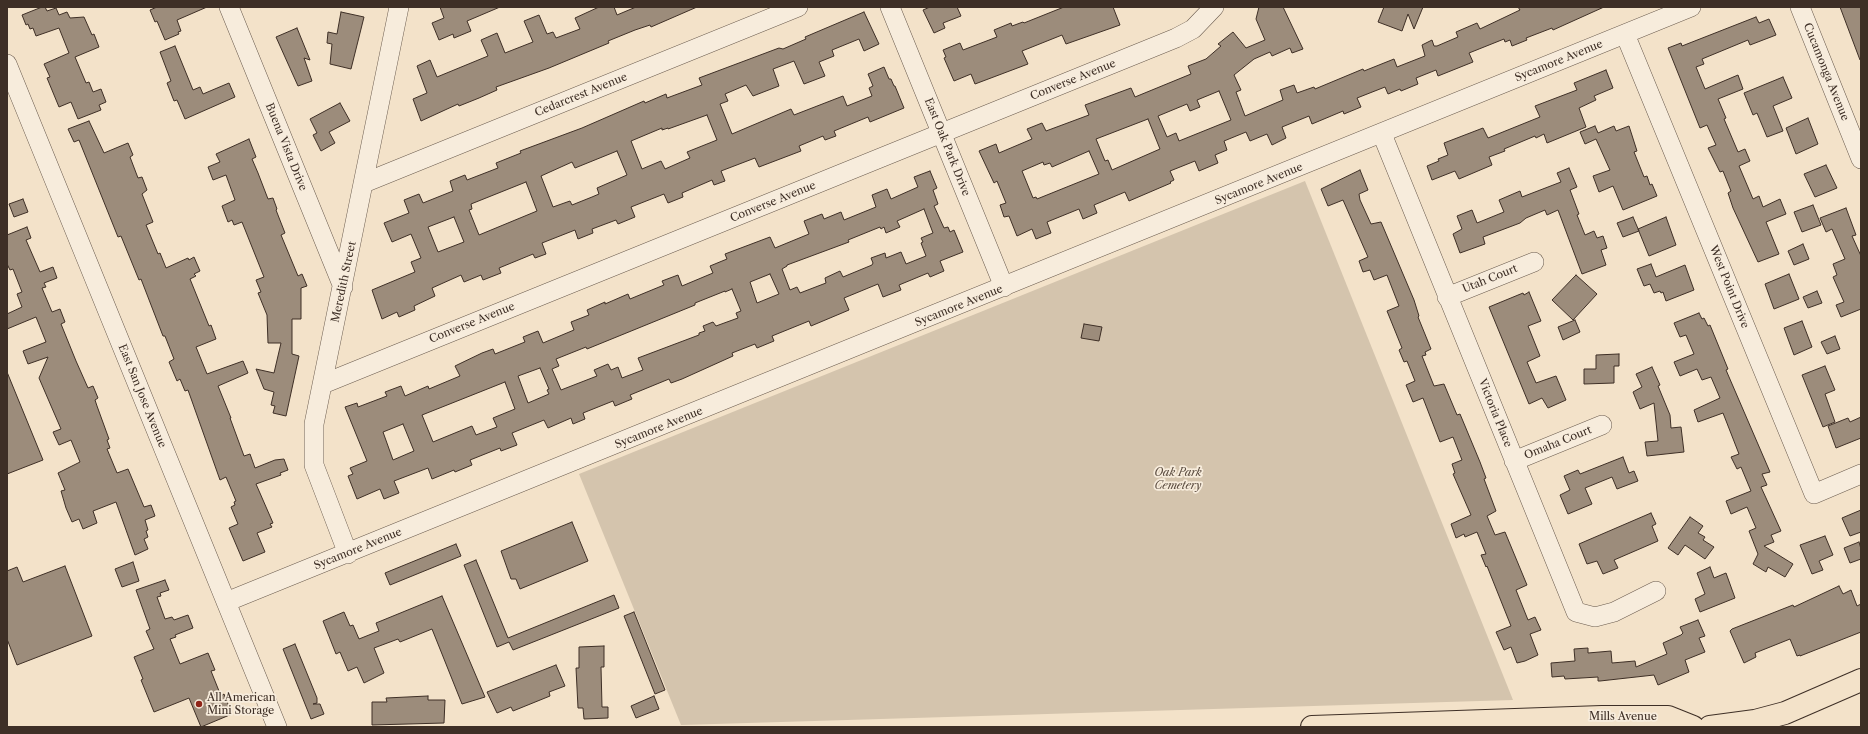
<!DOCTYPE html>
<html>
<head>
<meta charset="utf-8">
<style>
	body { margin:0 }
	#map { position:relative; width:1868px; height:734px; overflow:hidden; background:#f3e2c9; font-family:"Libre Caslon Text",serif }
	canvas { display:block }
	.frame { position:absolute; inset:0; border:8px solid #3e2f26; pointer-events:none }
</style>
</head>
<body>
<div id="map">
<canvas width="1868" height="734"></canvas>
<div class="frame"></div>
</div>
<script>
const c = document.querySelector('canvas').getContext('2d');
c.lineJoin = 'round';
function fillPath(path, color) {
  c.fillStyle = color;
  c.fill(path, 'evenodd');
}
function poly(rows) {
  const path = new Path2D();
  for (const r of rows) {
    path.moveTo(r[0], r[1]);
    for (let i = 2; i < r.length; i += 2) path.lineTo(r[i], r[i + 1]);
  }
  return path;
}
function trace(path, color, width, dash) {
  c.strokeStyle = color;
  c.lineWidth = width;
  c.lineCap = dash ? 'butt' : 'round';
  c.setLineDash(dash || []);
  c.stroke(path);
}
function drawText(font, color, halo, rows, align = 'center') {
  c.font = font + ' "Libre Caslon Text",serif';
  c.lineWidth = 3.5;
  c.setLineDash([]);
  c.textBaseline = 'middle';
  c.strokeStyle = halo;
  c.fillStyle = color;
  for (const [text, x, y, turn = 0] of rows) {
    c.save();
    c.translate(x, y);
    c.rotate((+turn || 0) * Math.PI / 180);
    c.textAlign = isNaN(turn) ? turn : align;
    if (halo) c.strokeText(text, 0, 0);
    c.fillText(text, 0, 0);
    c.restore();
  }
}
fillPath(poly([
	[1305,181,1513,700,681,725,579,474]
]), '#d4c4ad');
const building = poly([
	[42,7,45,7,47,11,56,8,59,15,67,12,70,18,84,17,92,35,94,34,99,47,75,57,86,83,89,82,93,92,101,89,106,102,99,105,101,110,78,119,71,102,59,107,47,78,50,77,44,64,69,53,59,28,36,36,33,28,30,29,28,24,26,25,22,15,42,7],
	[157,7,207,7,177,20,181,31,178,32,179,34,165,40,157,21,155,22,150,10,157,7],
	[440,7,500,7,467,21,471,31,454,38,453,34,439,40,432,23,444,18,440,7],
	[599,7,614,7,617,15,636,7,697,7,651,27,650,25,635,30,608,41,609,43,549,68,496,87,497,90,479,98,459,106,458,104,421,121,413,99,427,93,417,66,430,60,437,77,488,56,481,40,497,33,505,53,533,42,524,21,539,15,547,34,553,32,556,38,580,29,575,18,599,7],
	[930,7,957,7,961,16,943,23,945,28,934,33,923,10,930,7],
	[1064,7,1113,7,1120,25,1066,44,1062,35,1022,51,1028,64,975,84,971,74,954,81,944,58,946,57,943,50,960,43,963,50,997,37,994,30,1011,23,1012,26,1023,22,1024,23,1064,7],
	[1259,7,1283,7,1303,49,1292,53,1290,48,1272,56,1270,52,1254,59,1234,75,1241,90,1236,92,1245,116,1283,100,1280,90,1294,85,1297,93,1314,87,1315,89,1363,69,1364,71,1394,59,1397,67,1425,56,1422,45,1432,40,1434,46,1437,46,1458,37,1456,32,1477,23,1480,29,1520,10,1518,7,1604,7,1553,30,1552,28,1526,38,1527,40,1512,46,1510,40,1505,42,1504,39,1469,53,1473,62,1438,76,1436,70,1416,78,1418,84,1401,91,1400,89,1388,94,1385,87,1357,98,1361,107,1344,114,1343,111,1312,124,1309,116,1282,127,1286,138,1272,145,1267,134,1250,141,1246,132,1224,141,1227,150,1215,155,1218,163,1199,171,1195,161,1170,171,1174,180,1170,182,1171,183,1129,201,1125,192,1094,205,1097,213,1083,219,1079,209,1047,222,1051,233,1036,239,1032,229,1017,236,1009,216,1004,217,1000,205,1006,203,997,181,994,183,979,151,996,144,999,153,1032,139,1027,129,1042,123,1046,131,1089,115,1085,105,1131,88,1135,97,1191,74,1188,66,1206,59,1221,46,1218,44,1233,32,1246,48,1265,40,1256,19,1259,7],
	[1219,91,1231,120,1179,141,1176,133,1167,137,1158,116,1187,104,1190,111,1200,107,1197,100,1219,91],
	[1148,119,1160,149,1112,170,1108,160,1105,161,1096,139,1148,119],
	[1089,151,1099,174,1037,199,1036,197,1033,198,1022,171,1043,162,1044,165,1050,163,1052,167,1089,151],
	[1384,7,1423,7,1414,29,1408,14,1402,31,1378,22,1384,7],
	[1840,7,1861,7,1861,60,1860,60,1840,7],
	[341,12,364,17,351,69,330,64,332,44,327,43,328,32,337,34,341,12],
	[864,12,879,44,864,51,859,39,832,50,834,56,819,62,825,76,804,84,794,61,773,69,779,86,753,96,746,85,725,94,728,101,720,104,732,134,791,109,794,115,843,96,847,106,872,96,869,88,873,86,868,74,884,67,889,79,891,79,894,86,895,86,904,108,870,122,868,117,834,131,836,136,825,140,823,136,799,146,801,151,759,167,755,158,721,171,725,181,714,185,712,180,682,193,683,197,668,203,664,194,631,207,635,217,618,224,616,220,592,229,593,233,578,239,575,230,542,243,546,254,535,258,533,254,499,268,501,273,483,280,481,275,464,282,461,275,432,288,435,296,414,306,415,310,399,317,397,312,382,319,372,290,415,272,411,262,421,258,411,234,392,242,384,223,409,213,404,200,419,194,423,203,453,191,450,181,465,175,467,180,498,168,496,163,521,153,520,151,582,128,644,101,645,103,666,94,667,98,702,85,699,78,779,48,783,49,806,39,805,37,864,12],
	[707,115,717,140,687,152,690,158,665,169,661,161,642,169,631,141,662,128,662,130,668,128,668,129,707,115],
	[617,151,627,175,597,188,599,194,592,197,572,205,570,201,553,207,541,176,572,162,575,168,617,151],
	[526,182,537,211,479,235,469,210,472,209,471,204,526,182],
	[454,217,464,242,438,252,428,227,454,217],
	[1756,17,1759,23,1769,19,1776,35,1750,45,1748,40,1702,59,1704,64,1696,67,1705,89,1738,75,1743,89,1718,99,1726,118,1724,119,1738,152,1745,149,1750,161,1739,166,1753,199,1759,196,1763,207,1780,199,1786,214,1766,222,1779,254,1758,262,1733,208,1728,193,1731,191,1723,171,1720,172,1708,148,1716,145,1707,125,1700,128,1668,48,1681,43,1682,46,1756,17],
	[297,28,310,60,304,58,312,81,298,86,276,37,297,28],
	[175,46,193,90,200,87,203,94,229,83,235,97,185,119,177,100,174,101,167,83,171,81,160,52,175,46],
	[1606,70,1613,88,1594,96,1596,100,1579,108,1586,127,1547,143,1544,134,1536,138,1535,136,1504,149,1505,151,1489,157,1492,165,1459,179,1455,171,1432,180,1427,166,1439,161,1438,159,1448,155,1444,143,1483,128,1488,138,1540,117,1535,106,1577,90,1574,83,1606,70],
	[1783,77,1792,98,1773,106,1783,131,1767,137,1757,113,1753,115,1744,93,1783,77],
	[340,103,350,121,329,132,335,143,321,151,313,135,317,133,310,119,340,103],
	[1808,118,1818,144,1796,154,1786,128,1808,118],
	[89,121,104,153,128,143,133,155,130,157,138,178,142,177,147,190,142,194,153,222,146,225,158,254,160,253,166,268,188,258,189,260,194,257,200,271,194,274,196,276,190,279,209,326,211,325,216,339,196,347,207,374,243,361,248,373,218,386,231,418,230,418,244,456,250,454,255,468,275,460,284,459,288,470,280,473,281,475,256,484,273,523,270,524,272,527,257,533,265,552,243,561,229,528,238,524,231,507,235,505,234,502,236,501,226,477,220,480,188,390,185,391,180,379,177,381,169,362,174,359,165,336,163,336,141,279,139,280,121,236,118,237,79,140,74,142,68,129,89,121],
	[1595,126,1598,133,1614,126,1616,131,1629,126,1637,151,1634,152,1644,177,1647,176,1650,185,1652,184,1657,196,1623,210,1613,186,1599,192,1593,176,1610,170,1596,139,1585,144,1580,132,1595,126],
	[249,139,256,157,252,159,258,173,268,199,273,198,277,209,276,210,285,233,281,235,298,276,302,274,307,286,301,288,301,319,292,319,292,354,299,356,286,416,273,413,275,406,271,405,274,392,264,389,256,369,274,373,281,343,268,343,267,315,258,293,261,292,256,280,264,277,242,222,234,225,232,220,228,222,222,206,235,200,226,175,213,180,208,167,220,162,216,154,249,139],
	[1826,165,1837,188,1815,197,1804,174,1826,165],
	[1569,168,1577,187,1570,190,1579,214,1577,215,1585,235,1594,231,1597,238,1603,236,1607,248,1601,250,1606,265,1582,274,1558,210,1547,215,1545,210,1526,218,1520,223,1483,237,1485,244,1460,253,1453,234,1462,229,1457,216,1472,210,1477,223,1504,212,1499,200,1520,191,1522,197,1561,182,1557,173,1569,168],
	[1360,170,1368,190,1359,194,1360,200,1371,224,1381,222,1414,300,1419,316,1418,317,1431,349,1425,352,1426,355,1422,356,1434,386,1444,384,1457,415,1460,414,1480,462,1486,478,1484,479,1496,511,1487,516,1495,535,1505,532,1527,585,1516,590,1528,620,1535,617,1541,630,1530,634,1538,655,1525,661,1517,663,1511,647,1504,650,1496,632,1511,626,1487,566,1486,567,1481,555,1486,554,1477,532,1465,537,1464,534,1456,538,1451,524,1471,515,1453,474,1455,473,1452,464,1462,460,1453,437,1440,442,1423,398,1413,402,1406,385,1415,381,1407,361,1404,362,1399,350,1402,348,1387,311,1399,306,1387,275,1374,280,1370,270,1363,272,1359,261,1368,257,1343,200,1328,206,1321,189,1360,170],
	[930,171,937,188,933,190,938,204,934,206,944,228,948,227,950,232,954,230,963,252,940,261,944,271,930,277,928,273,899,285,901,290,883,297,878,284,844,298,849,310,811,326,809,321,772,336,774,341,757,348,755,344,732,353,733,356,682,379,671,383,669,379,630,395,632,399,615,406,613,401,583,413,585,419,573,424,571,418,548,428,544,420,512,433,517,445,501,451,500,448,470,460,472,465,455,472,454,470,432,479,428,468,394,481,399,493,384,499,380,489,357,499,348,476,353,474,350,468,367,461,345,407,357,403,358,407,387,396,385,392,401,386,405,396,428,386,429,389,460,376,455,366,482,353,493,349,495,354,525,342,523,337,538,331,543,343,574,330,571,322,589,315,587,310,605,302,605,304,628,294,630,299,664,285,662,281,678,275,682,286,713,273,710,266,727,259,725,254,770,237,775,248,809,234,804,221,822,214,824,219,841,212,844,220,876,207,872,195,887,189,891,199,918,187,914,177,930,171],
	[924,209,933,233,921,238,923,242,921,243,926,256,906,264,901,252,886,258,885,253,871,258,873,263,872,265,843,277,840,271,825,278,826,283,800,293,797,287,790,290,782,269,787,266,787,265,849,242,848,240,880,227,881,229,884,227,886,233,900,227,897,221,924,209],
	[770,274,779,294,757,303,750,282,770,274],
	[732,289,741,311,736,313,738,318,716,326,713,322,703,326,705,331,699,333,699,335,638,358,643,370,622,378,618,367,611,370,608,364,594,370,597,376,561,390,552,369,559,366,556,359,586,347,587,349,695,305,695,303,725,291,725,292,732,289],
	[540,368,549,389,547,390,549,394,528,403,518,376,540,368],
	[505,382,515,409,493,418,497,427,476,435,472,426,433,442,422,415,505,382],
	[403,424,414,451,393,460,383,432,403,424],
	[23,199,28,212,14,217,9,204,23,199],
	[1813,205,1821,225,1802,232,1794,212,1813,205],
	[1846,208,1856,235,1852,236,1861,256,1861,309,1841,317,1836,305,1844,302,1833,277,1837,275,1833,264,1845,259,1832,229,1826,232,1820,218,1846,208],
	[1633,217,1639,231,1623,237,1617,223,1633,217],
	[1666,217,1676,245,1649,256,1638,229,1666,217],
	[27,227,31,238,26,240,40,272,53,267,57,278,44,283,46,287,42,288,52,312,60,309,65,322,61,324,76,361,88,388,93,386,98,398,95,400,97,406,109,439,107,440,110,448,107,449,117,473,128,469,144,507,151,505,155,516,145,520,148,530,146,531,148,537,144,539,148,549,135,555,116,502,93,511,97,523,83,529,79,519,72,522,66,508,61,491,65,490,58,473,80,462,71,440,59,445,53,432,61,429,39,378,48,357,28,364,23,351,46,342,36,317,7,329,7,314,22,307,17,294,22,292,13,269,10,270,7,264,7,235,27,227],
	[1803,244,1809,259,1794,265,1788,251,1803,244],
	[1651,264,1656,277,1685,265,1694,290,1666,301,1663,292,1661,293,1660,291,1654,293,1650,284,1644,286,1637,269,1651,264],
	[1789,274,1799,299,1774,309,1765,284,1789,274],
	[1576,275,1597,294,1573,320,1552,300,1576,275],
	[1817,291,1822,303,1808,308,1803,297,1817,291],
	[1529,292,1541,321,1528,326,1540,356,1527,362,1536,383,1556,376,1566,400,1548,408,1542,398,1529,404,1489,307,1523,293,1524,295,1529,292],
	[1699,313,1702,319,1704,318,1708,326,1710,325,1728,369,1726,370,1770,472,1762,474,1767,485,1761,487,1781,531,1771,535,1774,542,1764,546,1793,564,1785,577,1768,567,1766,572,1753,564,1758,554,1749,531,1756,528,1747,507,1731,514,1726,501,1751,491,1741,467,1737,469,1731,457,1739,454,1723,413,1698,422,1694,410,1720,398,1711,377,1702,380,1697,369,1680,376,1674,362,1694,354,1686,335,1680,337,1674,323,1699,313],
	[1575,320,1580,332,1563,340,1558,327,1575,320],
	[1802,321,1812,347,1794,355,1784,328,1802,321],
	[1084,324,1102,327,1099,341,1081,338,1084,324],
	[1835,336,1840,349,1827,354,1821,342,1835,336],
	[1619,354,1619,366,1614,366,1614,383,1584,384,1584,369,1596,369,1596,355,1619,354],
	[1825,366,1835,390,1825,394,1835,422,1823,427,1802,375,1825,366],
	[1652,367,1660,385,1658,386,1670,415,1671,428,1681,427,1684,452,1647,456,1645,442,1658,441,1654,403,1640,409,1633,392,1642,387,1636,374,1652,367],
	[7,372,43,460,7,474,7,372],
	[1861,417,1861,438,1836,448,1828,426,1848,418,1850,422,1861,417],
	[1623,457,1629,473,1634,471,1638,481,1617,489,1612,477,1585,488,1592,504,1568,514,1560,495,1570,490,1564,476,1578,470,1580,474,1623,457],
	[1861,510,1861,532,1850,536,1842,518,1861,510],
	[1651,513,1656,524,1652,526,1658,541,1614,560,1618,568,1603,574,1597,561,1587,564,1579,544,1651,513],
	[1690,517,1703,526,1698,533,1705,537,1703,540,1714,547,1705,559,1685,545,1678,555,1668,548,1690,517],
	[572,522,588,561,520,589,516,579,511,579,501,551,572,522],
	[1825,536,1833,555,1819,561,1823,570,1812,574,1800,545,1825,536],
	[1859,542,1861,549,1861,559,1850,563,1844,548,1859,542],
	[456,544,461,556,390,585,385,573,456,544],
	[476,560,508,638,614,595,619,608,513,650,509,642,497,647,464,565,476,560],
	[133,562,139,581,122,587,115,569,133,562],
	[65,566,92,636,17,665,7,639,7,571,17,567,23,582,65,566],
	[1710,567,1714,578,1726,573,1735,598,1700,612,1695,599,1705,594,1697,573,1710,567],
	[165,580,169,590,160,593,161,596,157,597,165,619,172,617,174,620,188,615,193,628,175,635,176,637,170,639,180,664,208,653,215,670,211,671,221,696,224,694,232,714,201,727,189,698,154,712,141,680,143,679,134,657,154,649,146,631,150,629,136,590,165,580],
	[1839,586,1843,594,1851,590,1857,606,1861,604,1861,632,1800,656,1800,655,1797,656,1790,639,1755,653,1756,657,1744,663,1730,631,1732,629,1793,605,1794,607,1839,586],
	[442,596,485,697,462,704,432,629,400,642,398,639,374,648,384,673,364,683,357,667,348,671,340,652,336,654,323,621,344,612,350,626,353,625,359,639,379,631,376,623,442,596],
	[634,612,665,690,655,694,624,616,634,612],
	[1698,620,1705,636,1699,638,1705,652,1685,660,1689,672,1658,685,1654,675,1600,681,1598,681,1598,677,1565,679,1564,676,1552,677,1551,663,1575,661,1574,649,1588,648,1588,653,1611,651,1612,663,1635,661,1636,667,1667,654,1663,643,1681,635,1683,633,1680,627,1698,620],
	[295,644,317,698,317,703,313,704,320,704,324,714,311,719,283,649,295,644],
	[604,646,604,667,601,667,602,707,608,707,608,718,584,719,583,708,578,708,576,668,579,668,579,647,604,646],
	[556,665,565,686,549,692,550,696,513,711,511,707,497,713,487,692,556,665],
	[428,696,428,700,445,700,444,723,372,725,372,702,387,702,386,698,428,696],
	[654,696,659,709,636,718,631,706,654,696]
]);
fillPath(building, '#9c8c7b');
trace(building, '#3e2f26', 1);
const minor = poly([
	[229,7,343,287],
	[890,7,1004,287],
	[1800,7,1861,159],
	[1625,34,1814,494,1861,474],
	[7,64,277,727],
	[1382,134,1576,612,1595,617,1614,612,1656,591],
	[364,183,798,7],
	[1447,297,1534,262],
	[323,384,1176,38,1193,29,1214,7],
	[1514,461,1602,425],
	[348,554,314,465,314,424,399,7],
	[226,602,1691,7]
]);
const major = poly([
	[1312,727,1602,717,1668,717,1693,727],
	[1710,727,1755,721,1785,713,1861,680]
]);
trace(minor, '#6b5c4f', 20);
trace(major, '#3e2f26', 24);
trace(minor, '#f7ecdc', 19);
trace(major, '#f3e2c9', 22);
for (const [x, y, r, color] of [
	[199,704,4,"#8f2418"]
]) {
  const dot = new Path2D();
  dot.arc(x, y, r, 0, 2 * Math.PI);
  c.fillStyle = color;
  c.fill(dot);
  trace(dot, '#f7ecdc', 1.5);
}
drawText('11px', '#3e2f26', '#f7ecdc', [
	["Sycamore Avenue",1559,61,-22],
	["Cucamonga Avenue",1826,72,68],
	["Converse Avenue",1073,80,-22],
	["Cedarcrest Avenue",581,95,-22],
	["Buena Vista Drive",286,147,68],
	["East Oak Park Drive",947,147,68],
	["Sycamore Avenue",1259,184,-22],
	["Converse Avenue",773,202,-22],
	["Utah Court",1490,279,-22],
	["Meredith Street",344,282,-78],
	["West Point Drive",1729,287,68],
	["Sycamore Avenue",959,306,-22],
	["Converse Avenue",472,323,-22],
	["East San Jose Avenue",142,396,68],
	["Victoria Place",1495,413,68],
	["Sycamore Avenue",659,428,-22],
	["Omaha Court",1558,443,-22],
	["Sycamore Avenue",358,549,-22],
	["Mills Avenue",1623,717]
]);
drawText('italic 11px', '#5c4d41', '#f7ecdc', [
	["Oak Park",1178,473],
	["Cemetery",1178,486]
]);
drawText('11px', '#3e2f26', '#f7ecdc', [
	["All American",207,698],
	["Mini Storage",207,711]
], 'left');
</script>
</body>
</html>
